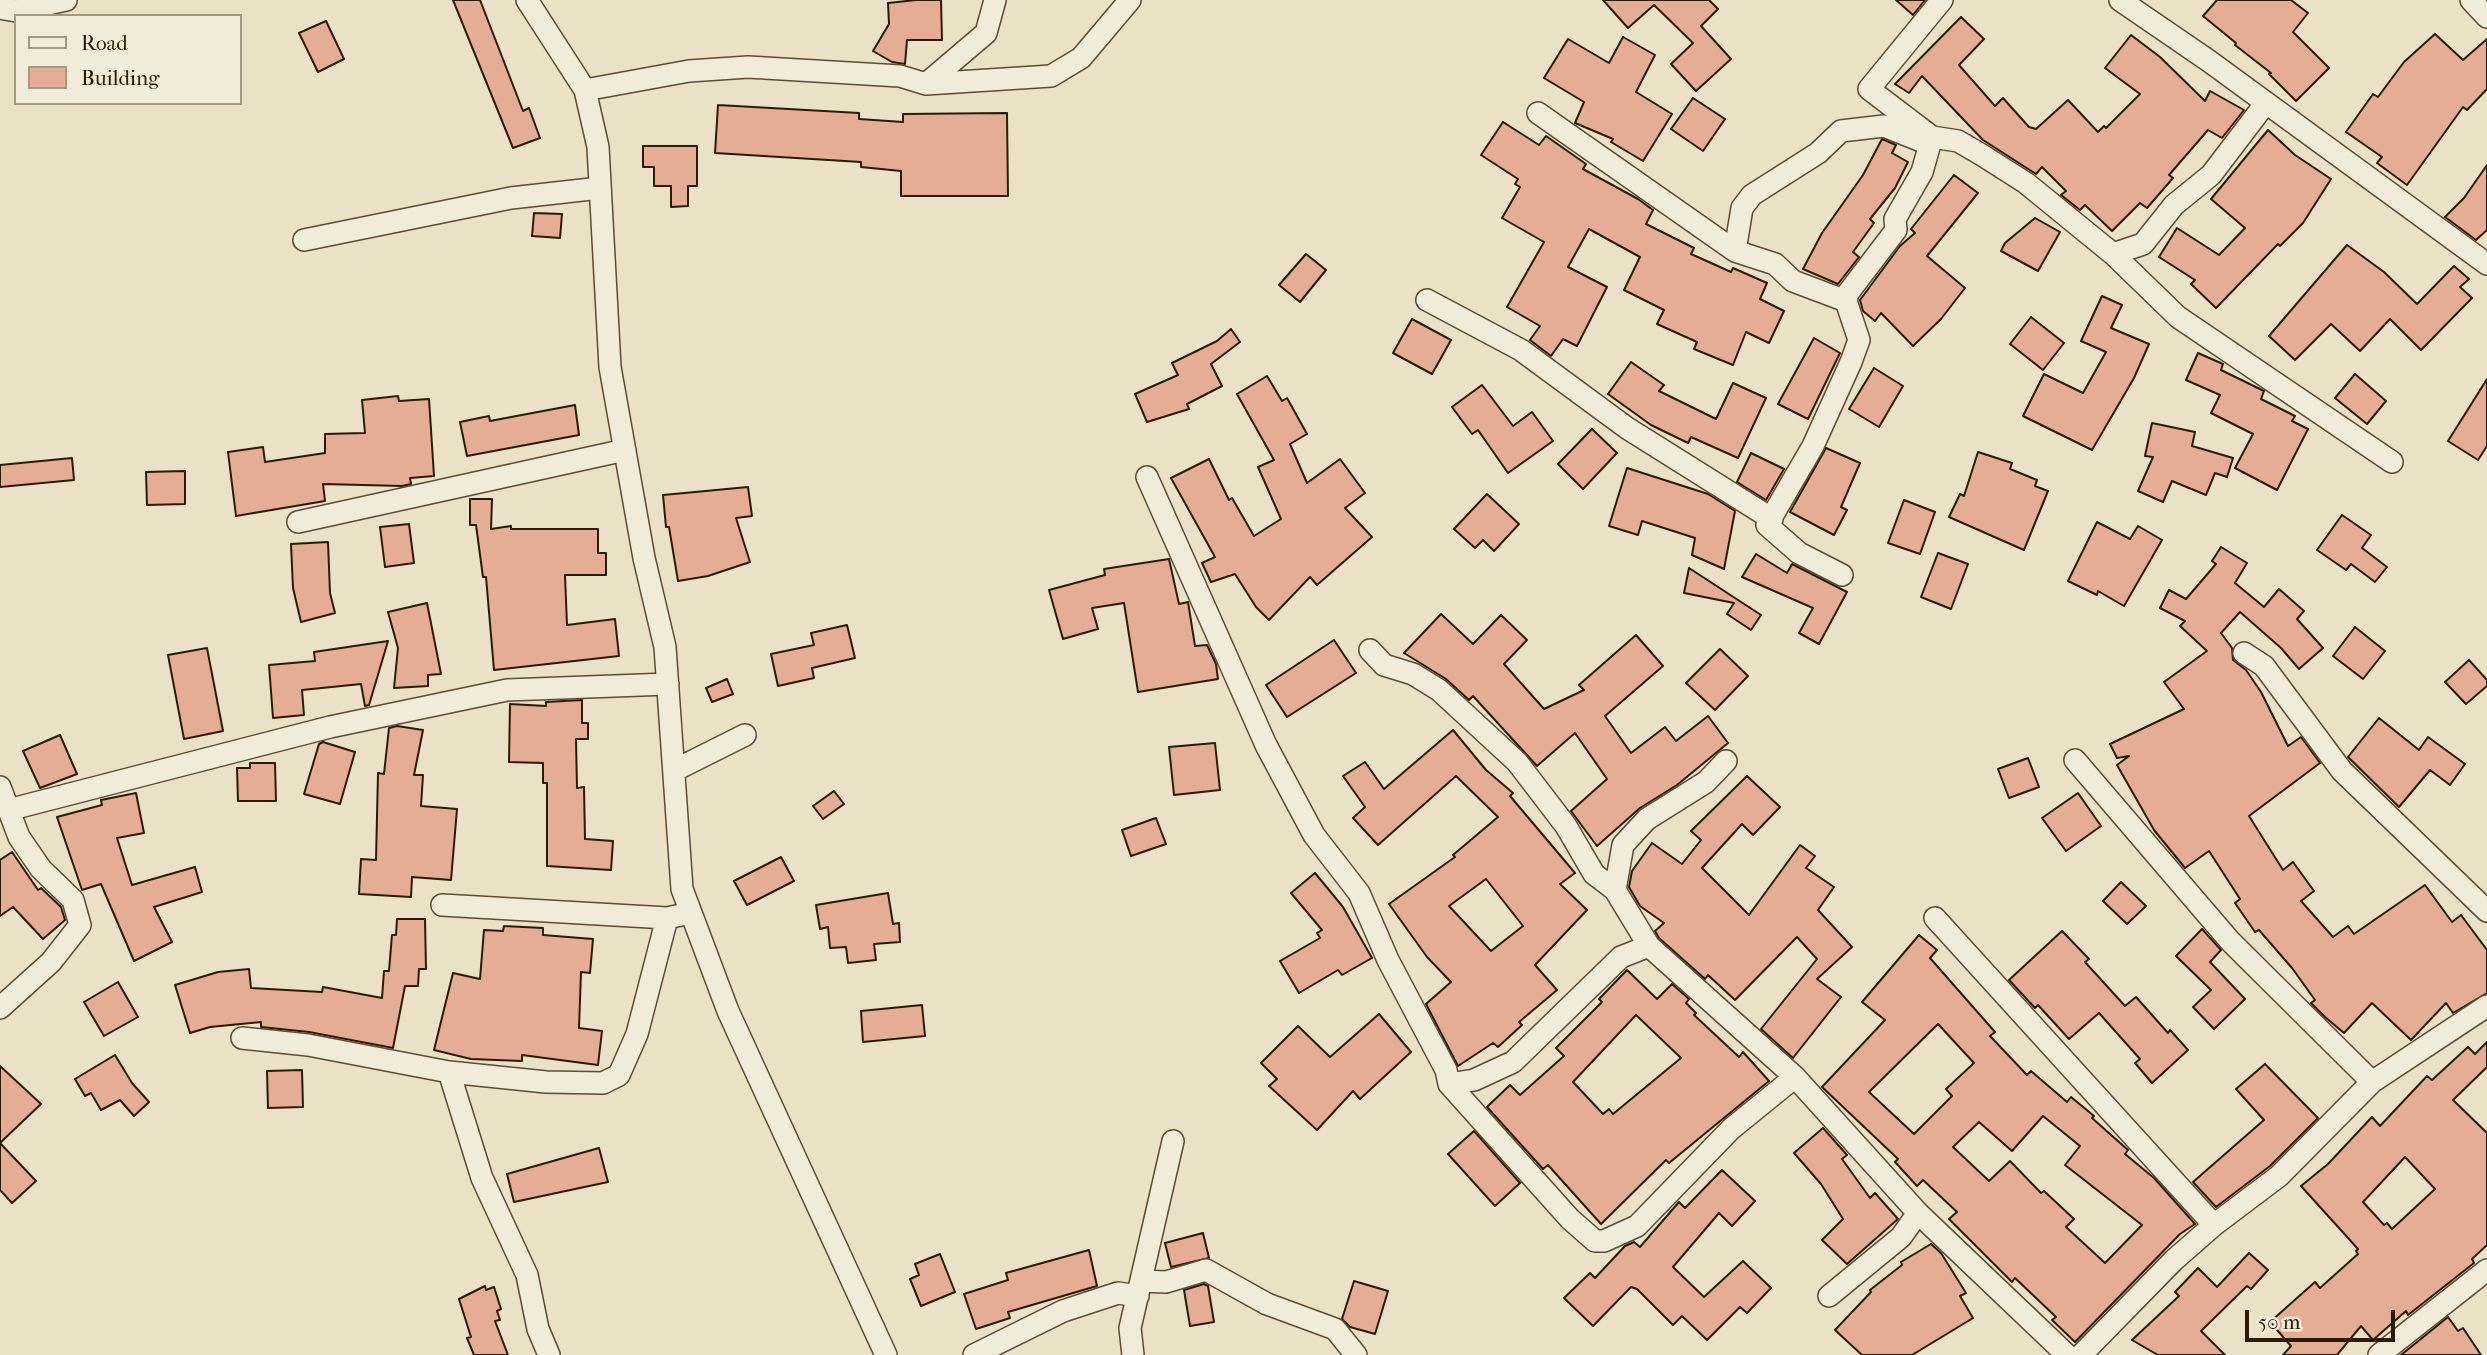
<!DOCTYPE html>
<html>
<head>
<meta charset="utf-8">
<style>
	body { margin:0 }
	#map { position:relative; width:2487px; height:1355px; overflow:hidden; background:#eae1c6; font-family:"IM FELL French Canon",serif }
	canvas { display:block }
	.legend { position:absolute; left:14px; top:14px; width:228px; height:91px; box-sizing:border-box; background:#f1ecda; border:2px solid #a39884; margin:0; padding:9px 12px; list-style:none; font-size:21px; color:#2d1a03 }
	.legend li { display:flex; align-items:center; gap:14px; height:35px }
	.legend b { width:35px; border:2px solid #a39884 }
	.scale { position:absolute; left:2245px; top:1310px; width:150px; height:32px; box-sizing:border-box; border:4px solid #2d1a03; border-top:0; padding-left:9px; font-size:21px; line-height:24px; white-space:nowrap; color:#2d1a03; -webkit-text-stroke:5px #f1ecda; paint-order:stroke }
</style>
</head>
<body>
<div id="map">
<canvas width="2487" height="1355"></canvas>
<ul class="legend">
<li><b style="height:9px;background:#f1ecda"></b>Road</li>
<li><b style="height:19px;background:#e5ad96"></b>Building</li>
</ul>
<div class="scale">50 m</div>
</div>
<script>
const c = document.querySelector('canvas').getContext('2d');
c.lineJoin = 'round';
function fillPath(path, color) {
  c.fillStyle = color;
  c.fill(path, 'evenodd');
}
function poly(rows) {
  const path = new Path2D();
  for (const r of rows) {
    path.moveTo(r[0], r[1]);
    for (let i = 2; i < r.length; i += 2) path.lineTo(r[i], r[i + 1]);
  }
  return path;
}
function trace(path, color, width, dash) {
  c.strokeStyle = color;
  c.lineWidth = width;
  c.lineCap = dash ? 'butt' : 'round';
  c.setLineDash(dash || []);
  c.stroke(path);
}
const building = poly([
	[453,0,480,0,523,111,529,108,540,138,513,148,453,0],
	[916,0,941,0,942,40,907,40,905,64,892,62,873,51,889,24,888,3,916,0],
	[1603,0,1709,0,1718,9,1701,26,1731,59,1696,91,1671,64,1693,43,1654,5,1628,28,1603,0],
	[1896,0,1925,0,1913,15,1896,0],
	[2217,0,2291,0,2308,13,2293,32,2329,68,2296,101,2269,74,2271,73,2235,45,2236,43,2203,16,2217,0],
	[1961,17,1984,39,1959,65,1995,106,2003,98,2029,127,2036,129,2068,100,2098,132,2104,126,2106,128,2140,94,2105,68,2131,35,2160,57,2205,101,2210,91,2244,110,2222,138,2208,130,2169,175,2173,178,2147,208,2140,203,2112,231,2085,205,2080,210,2061,195,2066,191,2042,167,2036,174,1983,140,1922,76,1909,93,1895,84,1961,17],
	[326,21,344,59,318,72,299,33,326,21],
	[2435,34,2463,60,2487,39,2487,89,2467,110,2463,107,2407,185,2377,163,2382,157,2346,132,2373,94,2378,97,2404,62,2435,34],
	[1623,37,1655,55,1636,92,1672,114,1643,161,1611,142,1613,139,1575,123,1584,102,1544,78,1568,39,1609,63,1623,37],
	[1693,98,1725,119,1703,151,1671,129,1693,98],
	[718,105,859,113,859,119,903,122,903,114,1007,113,1008,196,901,196,901,171,861,167,861,162,715,153,718,105],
	[1503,122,1539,145,1546,136,1586,164,1583,169,1638,199,1653,210,1646,224,1694,248,1691,254,1731,272,1733,268,1767,283,1760,299,1784,311,1769,343,1746,332,1733,365,1694,349,1697,342,1657,324,1664,310,1624,290,1640,257,1589,229,1568,267,1607,287,1577,346,1563,339,1551,356,1530,340,1540,326,1507,307,1544,242,1502,218,1520,187,1515,184,1518,179,1481,155,1503,122],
	[2268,130,2295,155,2331,179,2303,223,2280,246,2278,244,2216,308,2191,284,2195,280,2159,257,2177,228,2219,255,2245,228,2211,199,2268,130],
	[1882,139,1896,145,1892,153,1908,162,1895,188,1870,219,1874,223,1853,252,1859,257,1838,284,1803,269,1822,233,1863,175,1882,139],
	[643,146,697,146,697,186,688,186,688,206,671,207,671,186,654,186,654,167,643,167,643,146],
	[2487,165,2487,230,2476,240,2445,217,2464,198,2487,165],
	[1954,175,1978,193,1927,256,1965,288,1941,319,1913,346,1881,313,1875,321,1863,311,1860,300,1900,246,1915,233,1911,229,1954,175],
	[534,213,562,214,560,238,532,236,534,213],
	[2035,218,2060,232,2038,271,2001,251,2005,243,2035,218],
	[2347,245,2384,272,2417,304,2454,266,2469,279,2460,287,2472,298,2421,350,2390,319,2360,351,2331,324,2295,360,2269,336,2347,245],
	[1306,254,1326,270,1300,302,1279,285,1306,254],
	[2102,296,2122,305,2111,328,2149,344,2134,378,2092,450,2023,416,2044,374,2083,393,2106,352,2081,341,2102,296],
	[2031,317,2064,343,2043,370,2010,344,2031,317],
	[1412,319,1451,340,1432,374,1393,353,1412,319],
	[1231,329,1240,342,1211,364,1222,386,1187,404,1189,409,1147,422,1135,394,1178,375,1172,363,1217,341,1231,329],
	[1814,338,1840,353,1808,419,1778,404,1814,338],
	[2198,353,2223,364,2221,370,2264,391,2261,399,2295,416,2292,421,2308,429,2277,490,2235,468,2253,434,2211,413,2220,395,2186,380,2198,353],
	[1631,362,1664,385,1659,391,1716,419,1733,383,1766,398,1738,458,1691,437,1688,443,1651,425,1608,394,1631,362],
	[1874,368,1903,386,1879,427,1849,409,1874,368],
	[2355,374,2386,401,2367,424,2335,398,2355,374],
	[1267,376,1282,401,1287,398,1307,434,1290,444,1307,483,1340,459,1365,493,1345,508,1372,537,1317,585,1310,577,1269,620,1256,607,1235,574,1211,582,1202,563,1215,557,1171,478,1209,459,1229,500,1232,498,1254,536,1281,519,1258,467,1274,460,1237,394,1267,376],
	[2487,379,2487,446,2478,460,2448,441,2487,379],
	[1482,385,1513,426,1532,412,1553,441,1508,473,1478,430,1472,434,1452,407,1482,385],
	[398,396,399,401,429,399,434,476,410,478,411,484,402,486,323,484,325,501,236,516,228,452,263,447,265,462,325,453,325,434,365,433,362,400,398,396],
	[575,405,579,435,467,456,460,422,489,416,490,421,575,405],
	[2152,423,2195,432,2192,446,2233,458,2227,477,2215,473,2206,495,2172,481,2163,502,2138,491,2153,457,2145,456,2152,423],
	[1592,429,1617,453,1583,489,1558,464,1592,429],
	[1826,448,1860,463,1841,507,1847,510,1834,535,1790,512,1826,448],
	[1978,452,2012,463,2010,469,2037,480,2035,486,2048,491,2024,550,1949,517,1960,494,1964,496,1978,452],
	[1751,453,1784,469,1766,500,1737,482,1751,453],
	[72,458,74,480,0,487,0,465,72,458],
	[1627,468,1708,494,1735,511,1724,569,1692,555,1695,538,1642,521,1638,535,1609,526,1627,468],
	[185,471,185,504,147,505,146,472,185,471],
	[748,487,752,516,736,518,750,562,708,576,678,581,669,527,666,527,663,495,748,487],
	[1487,494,1519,524,1494,551,1483,540,1475,548,1454,529,1487,494],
	[470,499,492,499,491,529,511,526,511,529,598,529,598,553,606,553,606,575,565,575,567,625,615,619,619,656,494,670,486,577,483,577,476,525,470,525,470,499],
	[1904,500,1935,512,1920,554,1888,543,1904,500],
	[2342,515,2371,535,2362,548,2387,567,2375,582,2351,564,2346,570,2317,550,2342,515],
	[2097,522,2130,539,2138,526,2162,540,2124,606,2098,591,2097,595,2068,581,2097,522],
	[409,524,414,563,385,567,380,527,409,524],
	[328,542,330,593,335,613,301,622,293,588,291,544,328,542],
	[2221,547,2247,563,2235,583,2264,607,2279,589,2304,611,2297,619,2323,648,2299,669,2281,648,2240,612,2221,633,2232,648,2233,660,2246,670,2261,692,2288,746,2301,737,2320,763,2249,816,2283,870,2293,862,2314,891,2301,901,2333,937,2348,926,2354,934,2425,885,2452,922,2461,915,2487,950,2487,993,2453,1013,2446,1003,2411,1040,2372,1003,2344,1033,2325,1017,2311,1003,2315,1000,2292,968,2259,930,2255,932,2235,903,2240,899,2209,851,2185,868,2154,830,2117,765,2129,756,2117,758,2110,744,2184,709,2164,682,2207,651,2180,626,2185,621,2160,608,2169,590,2186,599,2216,564,2212,561,2221,547],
	[1938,553,1968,564,1951,609,1921,597,1938,553],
	[1756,554,1787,573,1792,564,1847,592,1819,644,1799,633,1813,608,1742,577,1756,554],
	[1169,559,1179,604,1188,602,1195,646,1207,645,1216,664,1218,679,1138,692,1124,603,1092,608,1098,629,1063,639,1049,590,1105,575,1104,569,1169,559],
	[1689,568,1761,615,1751,630,1727,614,1734,603,1684,593,1689,568],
	[427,603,441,674,428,675,428,686,394,688,398,648,388,612,427,603],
	[1441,614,1473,644,1501,615,1527,640,1504,664,1544,709,1584,690,1579,685,1636,635,1663,666,1605,716,1631,753,1665,727,1676,741,1708,716,1728,743,1677,785,1640,808,1597,846,1571,811,1607,779,1575,733,1537,766,1473,696,1469,700,1446,679,1404,653,1441,614],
	[847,625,855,658,812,668,814,678,778,686,771,654,814,645,811,633,847,625],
	[2355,627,2385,651,2363,679,2333,656,2355,627],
	[1334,640,1356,673,1287,717,1266,685,1334,640],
	[388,641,369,705,365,706,361,684,302,690,304,715,273,718,269,665,315,661,314,652,388,641],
	[207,648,223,731,184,739,168,655,207,648],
	[1720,649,1748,676,1715,710,1686,683,1720,649],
	[2469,660,2487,680,2487,686,2466,704,2445,682,2469,660],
	[727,679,733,694,712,702,706,688,727,679],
	[582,700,582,723,588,723,588,739,576,739,577,788,584,787,585,839,613,841,611,870,547,866,547,783,543,783,543,763,509,762,510,704,546,706,546,702,582,700],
	[2379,718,2419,750,2428,737,2465,764,2450,785,2430,770,2399,807,2348,757,2379,718],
	[397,726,423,730,414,775,423,775,421,806,457,809,451,880,412,877,411,897,359,894,361,859,376,860,378,773,384,774,389,728,397,726],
	[1453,730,1486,770,1513,793,1510,796,1575,873,1560,884,1587,910,1535,965,1557,990,1519,1022,1522,1025,1498,1047,1493,1043,1458,1066,1426,1004,1451,982,1427,957,1389,904,1455,857,1453,855,1498,817,1456,776,1378,845,1353,818,1365,807,1343,776,1365,762,1384,789,1453,730],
	[1486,879,1523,926,1491,951,1449,906,1486,879],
	[60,735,77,774,40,788,23,751,60,735],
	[323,742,355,752,340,804,304,794,319,744,323,742],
	[1215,743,1220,790,1174,795,1169,747,1215,743],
	[2028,758,2039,787,2009,798,1998,769,2028,758],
	[250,763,275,763,276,801,238,801,237,768,250,768,250,763],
	[1747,776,1780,807,1753,835,1742,824,1702,868,1749,915,1800,845,1815,856,1806,868,1834,887,1818,910,1852,947,1817,979,1841,997,1793,1058,1761,1029,1817,959,1797,937,1735,1000,1708,975,1705,979,1659,938,1655,931,1664,923,1640,906,1629,887,1632,871,1652,843,1682,864,1701,840,1691,831,1747,776],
	[834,791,844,804,823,819,813,806,834,791],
	[136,793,144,833,117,838,132,885,195,867,202,892,154,907,172,942,134,961,101,884,82,890,57,817,102,805,101,800,136,793],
	[2078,793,2101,826,2066,851,2042,818,2078,793],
	[1156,818,1166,844,1131,856,1122,830,1156,818],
	[12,852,38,890,41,888,61,907,65,920,43,939,13,907,0,916,0,860,12,852],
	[781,857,794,881,747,905,734,881,781,857],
	[1315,873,1343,907,1372,958,1342,975,1338,970,1299,993,1280,961,1320,938,1317,933,1322,930,1291,893,1315,873],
	[2121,882,2146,906,2127,924,2103,901,2121,882],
	[888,893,893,924,899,923,900,942,874,944,876,960,848,963,846,947,830,948,828,927,820,929,816,905,888,893],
	[397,919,425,919,426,969,419,969,418,986,405,986,393,1048,309,1032,261,1027,261,1022,210,1027,190,1033,175,985,218,972,249,969,251,988,322,992,323,987,382,998,384,971,389,971,392,935,396,935,397,919],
	[504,926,543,928,543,935,593,939,590,973,581,972,579,1028,602,1031,598,1065,522,1055,522,1061,471,1059,434,1050,453,973,480,979,484,930,503,931,504,926],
	[2202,929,2221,950,2210,962,2245,999,2214,1029,2193,1007,2211,990,2176,956,2202,929],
	[2062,931,2089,959,2085,962,2125,1006,2136,997,2168,1033,2170,1030,2188,1050,2152,1083,2135,1063,2140,1059,2099,1013,2069,1039,2038,1005,2035,1008,2009,980,2062,931],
	[1919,935,1937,950,1930,958,1995,1032,1990,1036,2027,1075,2031,1071,2067,1102,2071,1097,2094,1116,2092,1118,2128,1150,2125,1154,2154,1178,2195,1224,2180,1234,2075,1342,2052,1320,2056,1317,2015,1278,2012,1282,1949,1219,1957,1212,1923,1180,1917,1186,1895,1162,1898,1159,1822,1087,1885,1020,1862,1002,1919,935],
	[1938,1024,1974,1063,1946,1089,1952,1096,1914,1134,1869,1092,1938,1024],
	[2043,1116,2080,1146,2065,1165,2142,1225,2105,1263,2066,1227,2074,1219,2044,1191,2041,1193,2010,1161,1989,1181,1953,1147,1979,1122,2012,1151,2043,1116],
	[1627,970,1657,999,1672,984,1689,999,1686,1003,1696,1013,1694,1015,1739,1057,1743,1052,1769,1081,1669,1163,1666,1160,1601,1224,1548,1165,1543,1169,1487,1107,1510,1085,1520,1095,1564,1056,1556,1048,1602,1002,1599,999,1627,970],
	[1636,1015,1681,1058,1613,1114,1609,1109,1603,1114,1573,1082,1636,1015],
	[118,982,138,1017,104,1036,84,1002,118,982],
	[922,1005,925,1036,863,1042,861,1011,922,1005],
	[1379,1014,1411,1052,1360,1099,1353,1091,1317,1130,1269,1086,1277,1079,1261,1063,1298,1026,1330,1057,1379,1014],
	[2487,1042,2487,1067,2453,1100,2487,1133,2487,1245,2472,1259,2474,1263,2408,1315,2406,1311,2373,1340,2361,1326,2337,1355,2283,1355,2291,1346,2270,1322,2315,1282,2320,1288,2358,1254,2356,1251,2358,1249,2301,1186,2328,1164,2372,1117,2380,1126,2427,1076,2432,1080,2468,1047,2475,1054,2487,1042],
	[2405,1157,2435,1189,2392,1229,2387,1223,2384,1225,2363,1202,2405,1157],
	[115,1055,132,1083,149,1102,134,1116,120,1100,101,1110,91,1093,85,1096,75,1079,115,1055],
	[2265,1064,2318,1118,2270,1166,2216,1207,2193,1182,2264,1120,2236,1089,2265,1064],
	[0,1066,41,1104,0,1143,36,1181,12,1203,0,1190,0,1066],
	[302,1070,303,1107,268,1108,267,1071,302,1070],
	[1823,1128,1847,1155,1842,1159,1870,1198,1875,1193,1898,1219,1847,1264,1822,1240,1843,1219,1821,1184,1794,1153,1823,1128],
	[1474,1131,1520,1183,1495,1206,1448,1154,1474,1131],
	[599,1148,608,1182,514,1202,507,1174,599,1148],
	[1722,1170,1755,1201,1732,1226,1719,1213,1673,1267,1704,1297,1743,1261,1771,1288,1747,1313,1740,1307,1707,1340,1682,1316,1673,1325,1637,1289,1631,1287,1593,1326,1564,1298,1590,1273,1595,1278,1625,1246,1634,1242,1640,1247,1679,1202,1685,1208,1722,1170],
	[1203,1233,1209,1258,1171,1267,1165,1243,1203,1233],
	[1931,1244,1941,1253,1966,1293,1960,1296,1973,1318,1912,1355,1862,1355,1835,1330,1871,1292,1870,1290,1902,1265,1901,1262,1931,1244],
	[1089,1250,1097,1286,1008,1312,1010,1318,976,1329,964,1294,1008,1280,1006,1273,1089,1250],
	[2249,1253,2268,1270,2251,1289,2247,1286,2201,1331,2225,1355,2158,1355,2132,1340,2179,1296,2175,1292,2198,1268,2217,1287,2249,1253],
	[940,1254,955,1292,921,1306,910,1279,919,1275,915,1264,940,1254],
	[1354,1281,1388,1291,1375,1334,1350,1327,1342,1319,1354,1281],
	[1204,1284,1208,1286,1214,1322,1190,1326,1184,1290,1204,1284],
	[485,1286,486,1290,494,1287,501,1309,497,1311,500,1320,495,1321,508,1355,474,1355,467,1338,471,1337,459,1299,485,1286],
	[2448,1317,2458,1331,2463,1328,2481,1355,2401,1355,2448,1317]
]);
fillPath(building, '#e5ad96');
trace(building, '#2d1a03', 2);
const street = poly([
	[527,0,585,90,598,147,610,367,644,558,665,647,682,889,728,1011,886,1355],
	[2120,0,2209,61,2487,264],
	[2471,0,2487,17],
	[0,8,16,11,66,0],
	[926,84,1051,76,1081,58,1130,0],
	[585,90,689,71,748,67,900,76,926,84,986,33,995,0],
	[1538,113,1735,251],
	[1932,137,1869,89,1942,0],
	[304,240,511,198,600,188],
	[2113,254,2178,317,2392,462],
	[1427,300,1521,350,1627,428,1772,519],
	[1846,301,1793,281,1775,264,1735,251,1742,208,1752,195,1818,153,1841,131,1884,126,1929,144],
	[1147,477,1266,745,1314,835,1359,893,1388,960,1446,1070,1449,1084,1474,1080,1513,1062,1621,957,1649,946],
	[298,522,625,450],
	[1842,575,1799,553,1767,525,1813,446,1851,362,1859,340,1846,301,1848,293,1896,230,1895,219,1922,172,1932,137,1958,141,1982,155,2026,183,2113,254,2143,244,2174,205,2211,175,2265,104],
	[1370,650,1384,665,1413,674,1439,690,1517,762,1566,826,1594,874,1615,890,1649,946,1795,1077,1918,1213,2067,1355],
	[2244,653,2264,666,2342,771,2487,911],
	[2075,760,2230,941,2372,1082],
	[675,770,745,735],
	[0,787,19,837,41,869,73,900,80,925,51,962,0,1008],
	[8,810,330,727,507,690,668,684],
	[1615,890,1623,845,1647,819,1706,782,1726,761],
	[442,905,667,918,681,915],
	[1935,918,2214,1225],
	[242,1038,308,1045,449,1072,546,1082,603,1083,619,1075,637,1034,667,918],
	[449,1072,482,1178,527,1275,538,1329,549,1355],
	[1449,1084,1570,1219,1595,1241,1604,1241,1637,1226,1731,1129,1795,1077],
	[1142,1281,1166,1282,1206,1270,1267,1304,1335,1329,1356,1355],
	[1829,1296,1901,1237,1918,1213],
	[974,1355,1063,1311,1118,1293,1138,1296],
	[1133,1355,1130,1328,1173,1141],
	[2081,1355,2174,1260,2214,1225,2279,1176,2372,1082,2487,1006],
	[2379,1355,2487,1270]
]);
trace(street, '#5c4c34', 24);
trace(street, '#f1ecda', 21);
</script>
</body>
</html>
